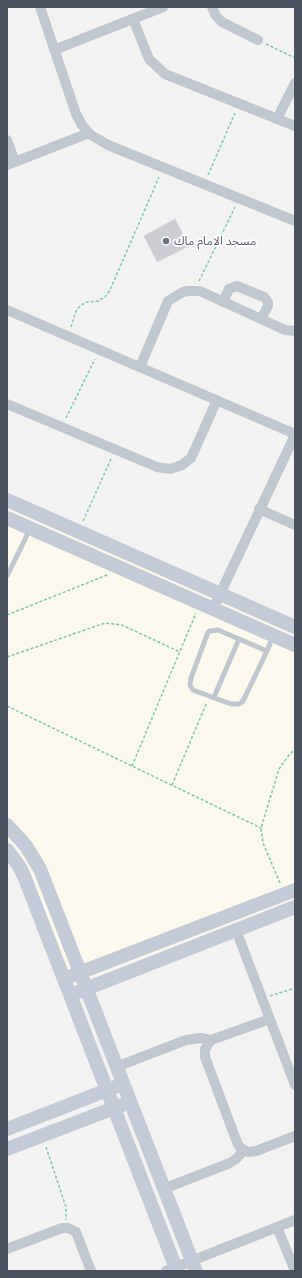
<!DOCTYPE html>
<html>
<head>
<meta charset="utf-8">
<style>
	body { margin:0 }
	#map { position:relative; width:302px; height:1278px; overflow:hidden; background:#f3f2f2; font-family:"Public Sans",sans-serif }
	canvas { display:block }
	.frame { position:absolute; inset:0; border:8px solid #4b525d; pointer-events:none }
</style>
</head>
<body>
<div id="map">
<canvas width="302" height="1278"></canvas>
<div class="frame"></div>
</div>
<script>
const c = document.querySelector('canvas').getContext('2d');
c.lineJoin = 'round';
function fillPath(path, color) {
  c.fillStyle = color;
  c.fill(path, 'evenodd');
}
function poly(rows) {
  const path = new Path2D();
  for (const r of rows) {
    path.moveTo(r[0], r[1]);
    for (let i = 2; i < r.length; i += 2) path.lineTo(r[i], r[i + 1]);
  }
  return path;
}
function trace(path, color, width, dash) {
  c.strokeStyle = color;
  c.lineWidth = width;
  c.lineCap = dash ? 'butt' : 'round';
  c.setLineDash(dash || []);
  c.stroke(path);
}
function drawText(font, color, halo, rows, align = 'center') {
  c.font = font + ' "Public Sans","Noto Sans Arabic",sans-serif';
  c.lineWidth = 3.5;
  c.setLineDash([]);
  c.textBaseline = 'middle';
  c.strokeStyle = halo;
  c.fillStyle = color;
  for (const [text, x, y, turn = 0] of rows) {
    c.save();
    c.translate(x, y);
    c.rotate((+turn || 0) * Math.PI / 180);
    c.textAlign = isNaN(turn) ? turn : align;
    if (halo) c.strokeText(text, 0, 0);
    c.fillText(text, 0, 0);
    c.restore();
  }
}
fillPath(poly([
	[7,508,295,634,295,899,73,985,29,868,16,848,7,838]
]), '#fbf9ee');
const building = poly([
	[175,219,189,246,157,262,144,236,175,219]
]);
fillPath(building, '#cccdd3');
trace(building, '#d6d7dc', 1);
trace(poly([
	[266,44,295,58],
	[208,175,235,113],
	[199,281,235,207],
	[71,327,76,311,81,305,87,302,98,301,105,297,110,290,159,177],
	[66,418,95,359],
	[83,521,111,459],
	[7,615,107,575],
	[7,657,105,623,122,625,180,652],
	[7,706,261,828],
	[132,766,196,613],
	[172,785,207,702],
	[280,883,263,843,261,828,279,769,289,755,295,749],
	[270,996,295,988],
	[46,1147,66,1207,66,1220]
]), '#80c7ad', 1.5, [3, 2]);
trace(poly([
	[7,576,30,529],
	[267,651,218,630,210,631,208,632,191,678,190,685,193,690,231,704,239,704,242,702,244,699,267,651,273,636],
	[214,697,239,639]
]), '#c1c7ce', 5);
trace(poly([
	[40,7,76,114,82,125,91,135,108,145,295,221],
	[212,7,216,16,222,22,258,40],
	[133,19,149,59,165,74,295,126],
	[54,50,163,7],
	[277,119,295,83],
	[7,140,15,162],
	[7,165,89,133],
	[223,302,229,289,237,286,264,297,268,302,268,306,261,319],
	[7,310,295,434],
	[140,367,168,301,183,292,188,291,200,291,285,330,295,331],
	[7,404,157,467,170,469,182,465,191,458,217,400],
	[259,509,295,525],
	[213,609,295,435],
	[236,930,295,1085],
	[270,1019,211,1040,205,1049,205,1057,238,1145,241,1148,248,1152,256,1151,295,1136],
	[116,1067,186,1040,201,1038,211,1040],
	[163,1189,230,1163,237,1158,244,1150],
	[277,1227,295,1271],
	[7,1249,62,1228,68,1228,76,1232,91,1271],
	[166,1271,295,1220]
]), '#c1c7ce', 10);
trace(poly([
	[7,500,295,627],
	[7,518,295,645],
	[7,825,26,846,40,869,196,1271],
	[7,850,19,866,24,876,177,1271],
	[71,976,295,890],
	[78,992,295,907],
	[7,1129,115,1087],
	[7,1149,122,1105]
]), '#c4cad6', 14);
for (const [x, y, r, color] of [
	[166,241,4,"#6b7280"]
]) {
  const dot = new Path2D();
  dot.arc(x, y, r, 0, 2 * Math.PI);
  c.fillStyle = color;
  c.fill(dot);
  trace(dot, '#fff', 1.5);
}
drawText('12px', '#5b616d', '#fff', [
	["مسجد الامام ماك",174,241]
], 'left');
</script>
</body>
</html>
